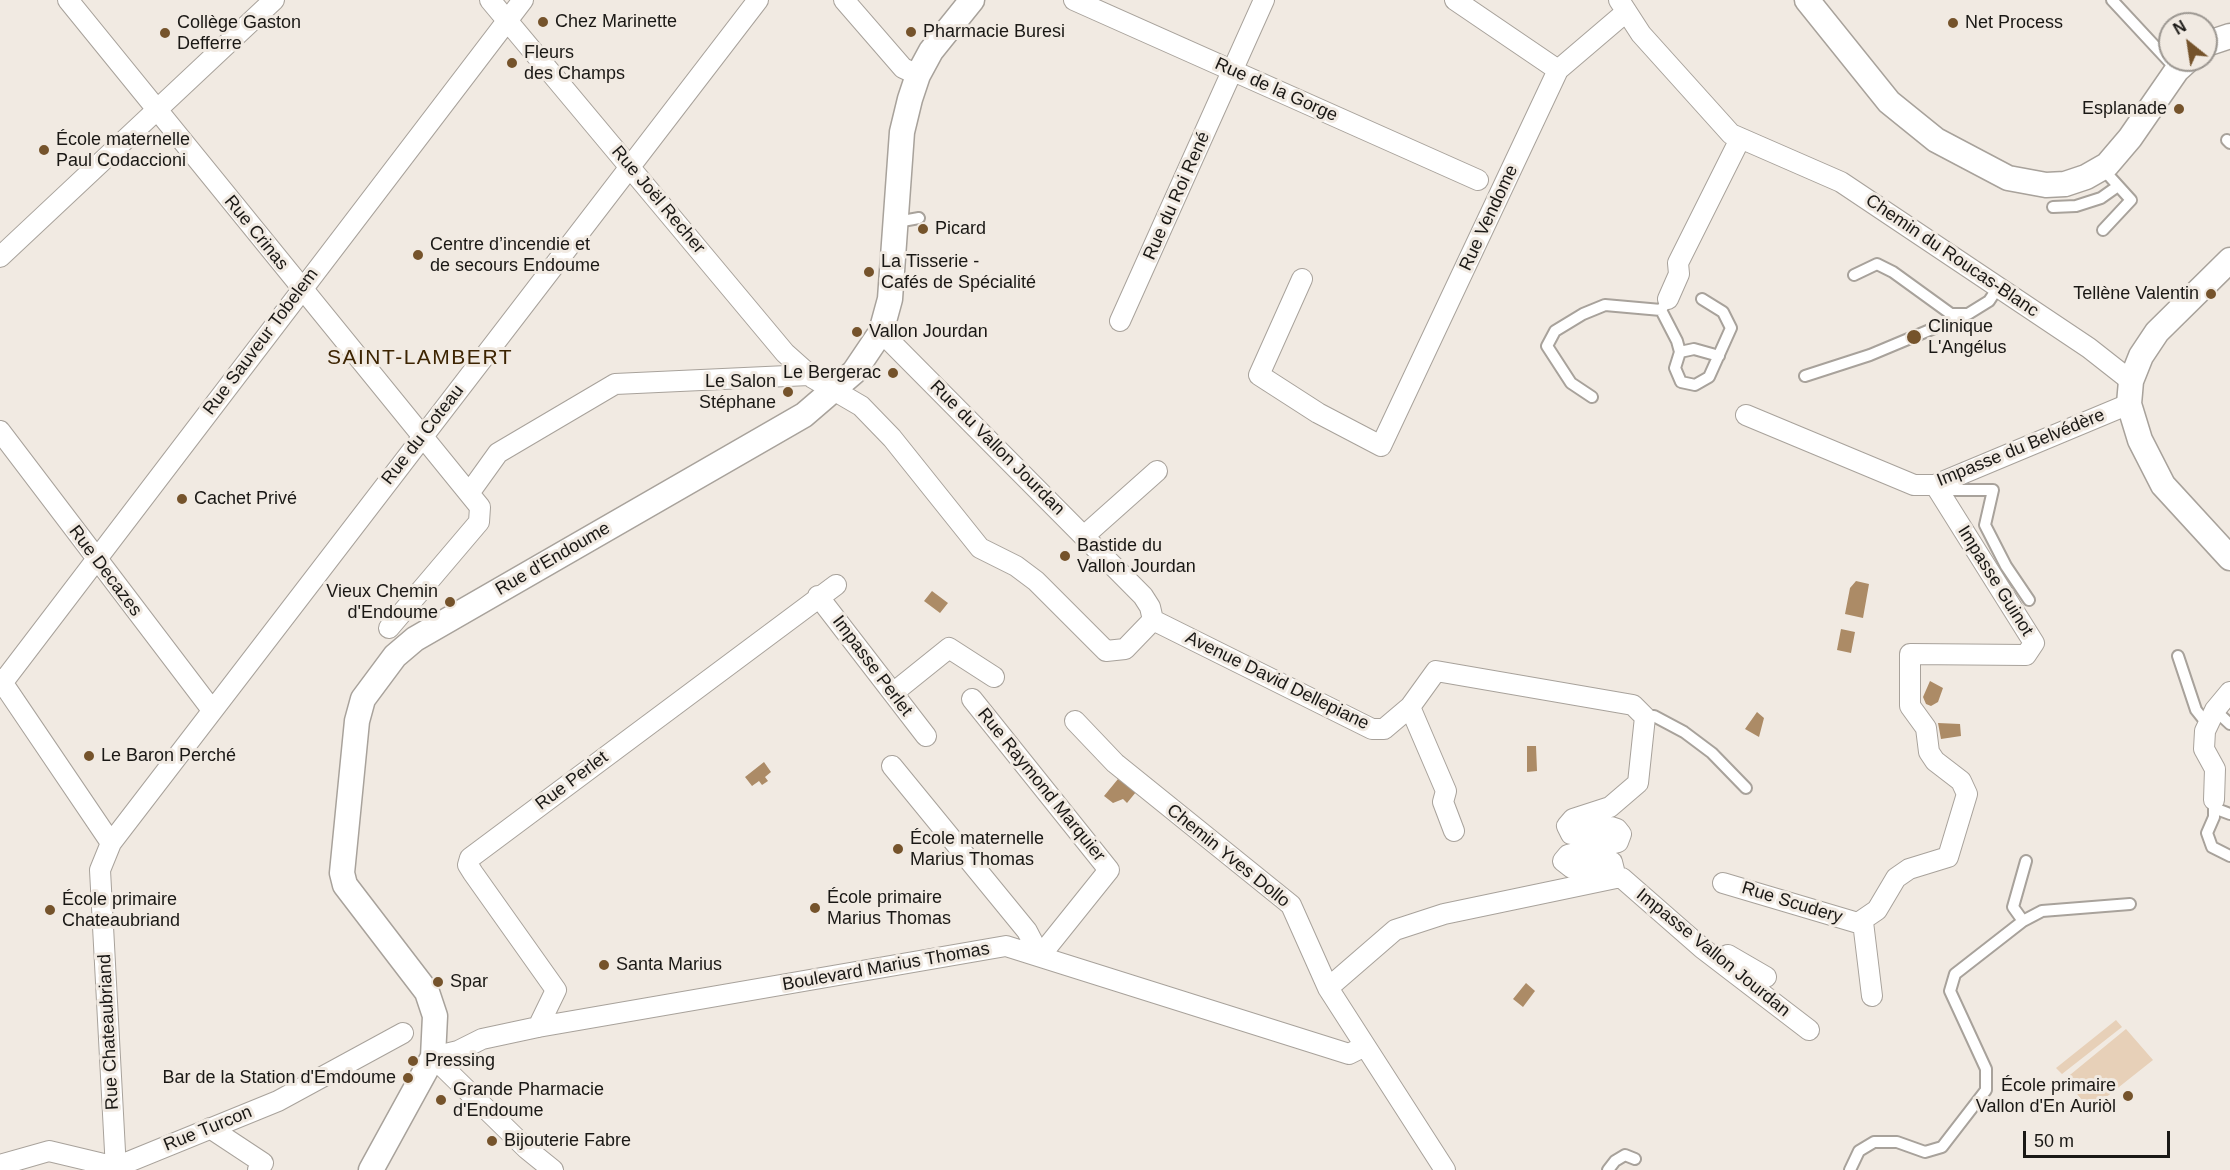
<!DOCTYPE html>
<html>
<head>
<meta charset="utf-8">
<style>
	body { margin:0 }
	#map { position:relative; width:2230px; height:1170px; overflow:hidden; background:#f1eae2; font-family:Arial,sans-serif }
	canvas { display:block }
	.north { position:absolute; left:2158px; top:12px; width:60px; height:60px; box-sizing:border-box; background:#f1eae2; border:2px solid #9b9690; border-radius:50%; rotate:330deg; font-size:16px; font-weight:700; line-height:24px; text-align:center; color:#1a1815 }
	.north::after { content:''; display:block; margin:auto; width:21px; height:27px; background:#75532b; clip-path:polygon(50% 0,100% 100%,50% 72%,0 100%) }
	.scale { position:absolute; left:2023px; top:1131px; width:147px; height:27px; box-sizing:border-box; border:3px solid #1a1815; border-top:0; padding-left:8px; font-size:18px; line-height:21px; white-space:nowrap; color:#1a1815; -webkit-text-stroke:4px #f1eae2; paint-order:stroke }
</style>
</head>
<body>
<div id="map">
<canvas width="2230" height="1170"></canvas>
<div class="north">N</div>
<div class="scale">50 m</div>
</div>
<script>
const c = document.querySelector('canvas').getContext('2d');
c.lineJoin = 'round';
function fillPath(path, color) {
  c.fillStyle = color;
  c.fill(path, 'evenodd');
}
function poly(rows) {
  const path = new Path2D();
  for (const r of rows) {
    path.moveTo(r[0], r[1]);
    for (let i = 2; i < r.length; i += 2) path.lineTo(r[i], r[i + 1]);
  }
  return path;
}
function trace(path, color, width, dash) {
  c.strokeStyle = color;
  c.lineWidth = width;
  c.lineCap = dash ? 'butt' : 'round';
  c.setLineDash(dash || []);
  c.stroke(path);
}
function drawText(font, color, halo, rows, align = 'center') {
  c.font = font + ' Arial,sans-serif';
  c.lineWidth = 6;
  c.setLineDash([]);
  c.textBaseline = 'middle';
  c.strokeStyle = halo;
  c.fillStyle = color;
  for (const [text, x, y, turn = 0] of rows) {
    c.save();
    c.translate(x, y);
    c.rotate((+turn || 0) * Math.PI / 180);
    c.textAlign = isNaN(turn) ? turn : align;
    if (halo) c.strokeText(text, 0, 0);
    c.fillText(text, 0, 0);
    c.restore();
  }
}
fillPath(poly([
	[2116,1020,2122,1027,2062,1074,2056,1068],
	[2126,1029,2153,1060,2090,1110,2065,1079]
]), '#e7d0b8');
fillPath(poly([
	[1856,581,1869,584,1863,618,1845,614,1850,588],
	[932,591,948,603,940,613,924,601],
	[1841,629,1855,632,1851,653,1837,650],
	[1930,681,1943,688,1938,702,1931,706,1926,704,1923,697],
	[1757,712,1764,718,1759,737,1745,729],
	[1938,723,1960,724,1961,736,1941,739],
	[1527,746,1536,746,1537,771,1527,772],
	[764,762,771,772,765,777,768,781,762,785,759,781,752,786,745,777],
	[1118,779,1136,792,1127,803,1123,799,1113,803,1104,796],
	[1526,983,1535,991,1523,1007,1513,999]
]), '#ac8b66');
const service = poly([
	[2112,0,2177,70],
	[2227,140,2230,143],
	[2102,168,2131,200,2103,230],
	[2053,207,2076,206,2101,198,2118,186],
	[897,222,919,218],
	[1854,275,1877,264,1893,272,1951,314,1968,314,1989,301,1999,286],
	[1661,310,1677,341,1680,352,1675,368,1681,382,1695,385,1709,377,1731,328,1723,312,1702,299],
	[1680,352,1694,349,1719,356],
	[1805,376,1870,355,1968,314],
	[1592,397,1571,383,1547,346,1555,331,1583,314,1605,305,1661,310,1668,299],
	[1945,481,1952,490,1993,490,1985,525,2006,566,2029,600],
	[2178,656,2196,710,2208,725],
	[2215,710,2230,724],
	[1645,717,1654,716,1684,732,1712,753,1746,788],
	[2214,800,2214,817,2207,833,2212,847,2230,856],
	[2214,808,2230,814],
	[2023,921,2013,907,2026,861],
	[1608,1170,1615,1161,1625,1155,1635,1159],
	[1850,1170,1859,1151,1874,1142,1897,1142,1925,1152,1942,1147,1986,1090,1986,1069,1950,991,1955,974,2023,921,2042,911,2130,904]
]);
const minor = poly([
	[68,0,480,507,479,522,389,628],
	[490,0,785,353,813,378,861,406,892,438,980,548,1016,566,1036,581,1106,651,1125,649,1153,620,1372,729,1384,729,1410,707,1436,671,1633,705,1645,717,1638,783,1610,807,1573,819,1567,826,1571,834,1577,835,1611,827,1617,829,1621,834,1618,842,1568,855,1563,861,1572,868,1612,862,1616,878],
	[844,0,903,68,918,75],
	[1074,0,1478,180],
	[1455,0,1558,70],
	[1619,0,1641,34,1731,134,1841,182,2089,348,2131,381],
	[0,257,274,0],
	[1302,279,1259,375,1318,413,1381,446,1558,70,1626,12],
	[1668,299,1679,274,1678,263,1740,139],
	[1120,321,1264,0],
	[881,332,1143,596,1150,607,1153,620],
	[1746,415,1914,485,1935,485,2129,404],
	[0,431,212,710],
	[470,492,498,453,615,384,809,375],
	[1084,536,1157,471],
	[818,596,926,736],
	[0,679,111,843,100,870,116,1170],
	[0,686,523,0],
	[893,693,949,648,994,677],
	[1410,707,1446,791,1443,802,1454,831],
	[1075,721,1115,763,1291,905,1328,988,1445,1170],
	[892,766,1027,931,1040,956,1109,870,972,699],
	[2214,800,2215,769,2204,749,2205,731,2215,710,2230,692],
	[111,843,758,0],
	[1616,878,1622,878,1702,948,1809,1030],
	[1723,883,1858,923,1877,910,1896,878,1909,869,1948,857,1967,794,1961,781,1935,761,1929,752,1926,728,1910,706,1910,654,2026,655,2034,643,1935,485],
	[1863,922,1872,996],
	[1728,955,1766,977],
	[1328,988,1395,930,1444,914,1616,878],
	[538,1027,556,990,473,873,468,865,470,858,836,585],
	[433,1057,458,1051,482,1039,538,1027,1006,946,1349,1054,1365,1046],
	[433,1057,527,1149,553,1170],
	[210,1128,263,1163,258,1170],
	[0,1165,49,1151,116,1167,278,1101,403,1033]
]);
const tertiary = poly([
	[1807,0,1889,102,1936,140,2008,178,2046,185,2065,184,2086,177,2107,165,2130,138,2177,70,2188,60],
	[2206,44,2230,36],
	[2230,260,2157,332,2141,356,2131,381,2129,404,2140,440,2163,485,2230,558],
	[371,1170,433,1057,435,1016,427,992,345,885,342,873,357,721,363,699,395,656,415,639,804,415,854,372,881,332,890,299,902,132,910,99,918,75,931,51,972,0]
]);
trace(service, '#a8a29b', 14);
trace(minor, '#a8a29b', 22);
trace(tertiary, '#a8a29b', 27);
trace(service, '#fff', 10);
trace(minor, '#fff', 20);
trace(tertiary, '#fff', 24);
for (const [x, y, r, color] of [
	[543,22,6,"#75532b"],
	[1953,23,6,"#75532b"],
	[911,32,6,"#75532b"],
	[165,33,6,"#75532b"],
	[512,63,6,"#75532b"],
	[2179,109,6,"#75532b"],
	[44,150,6,"#75532b"],
	[923,229,6,"#75532b"],
	[418,255,6,"#75532b"],
	[869,272,6,"#75532b"],
	[2211,294,6,"#75532b"],
	[857,332,6,"#75532b"],
	[1914,337,8,"#75532b"],
	[893,373,6,"#75532b"],
	[788,392,6,"#75532b"],
	[182,499,6,"#75532b"],
	[1065,556,6,"#75532b"],
	[450,602,6,"#75532b"],
	[89,756,6,"#75532b"],
	[898,849,6,"#75532b"],
	[815,908,6,"#75532b"],
	[50,910,6,"#75532b"],
	[604,965,6,"#75532b"],
	[438,982,6,"#75532b"],
	[413,1061,6,"#75532b"],
	[408,1078,6,"#75532b"],
	[2128,1096,6,"#75532b"],
	[441,1100,6,"#75532b"],
	[492,1141,6,"#75532b"]
]) {
  const dot = new Path2D();
  dot.arc(x, y, r, 0, 2 * Math.PI);
  c.fillStyle = color;
  c.fill(dot);
  trace(dot, '#f1eae2', 2);
}
drawText('18px', '#1a1815', '#f1eae2', [
	["Chez Marinette",555,22],
	["Collège Gaston",177,23],
	["Defferre",177,44],
	["Net Process",1965,23],
	["Pharmacie Buresi",923,32],
	["Fleurs",524,53],
	["des Champs",524,74],
	["Esplanade",2167,109,"right"],
	["École maternelle",56,140],
	["Paul Codaccioni",56,161],
	["Picard",935,229],
	["Centre d’incendie et",430,245],
	["de secours Endoume",430,266],
	["La Tisserie -",881,262],
	["Cafés de Spécialité",881,283],
	["Tellène Valentin",2199,294,"right"],
	["Clinique",1928,327],
	["L'Angélus",1928,348],
	["Vallon Jourdan",869,332],
	["Le Bergerac",881,373,"right"],
	["Le Salon",776,382,"right"],
	["Stéphane",776,403,"right"],
	["Cachet Privé",194,499],
	["Bastide du",1077,546],
	["Vallon Jourdan",1077,567],
	["Vieux Chemin",438,592,"right"],
	["d'Endoume",438,613,"right"],
	["Le Baron Perché",101,756],
	["École maternelle",910,839],
	["Marius Thomas",910,860],
	["École primaire",827,898],
	["Marius Thomas",827,919],
	["École primaire",62,900],
	["Chateaubriand",62,921],
	["Santa Marius",616,965],
	["Spar",450,982],
	["Pressing",425,1061],
	["Bar de la Station d'Emdoume",396,1078,"right"],
	["École primaire",2116,1086,"right"],
	["Vallon d'En Auriòl",2116,1107,"right"],
	["Grande Pharmacie",453,1090],
	["d'Endoume",453,1111],
	["Bijouterie Fabre",504,1141]
], 'left');
drawText('18px', '#1a1815', '#f1eae2', [
	["Rue de la Gorge",1276,90,24],
	["Rue du Roi René",1177,196,-66],
	["Rue Joël Recher",658,200,50],
	["Rue Vendome",1489,218,-65],
	["Rue Crinas",256,233,51],
	["Chemin du Roucas-Blanc",1952,256,34],
	["Rue Sauveur Tobelem",261,342,-53],
	["Rue du Coteau",423,435,-52],
	["Rue du Vallon Jourdan",997,448,45],
	["Impasse du Belvédère",2021,448,-22],
	["Rue d'Endoume",553,559,-30],
	["Rue Decazes",105,571,53],
	["Impasse Guinot",1995,581,58],
	["Impasse Perlet",872,666,53],
	["Avenue David Dellepiane",1277,681,26],
	["Rue Perlet",572,781,-37],
	["Rue Raymond Marquier",1041,785,51],
	["Chemin Yves Dollo",1228,856,39],
	["Rue Scudery",1792,903,17],
	["Impasse Vallon Jourdan",1713,953,39],
	["Boulevard Marius Thomas",886,967,-10],
	["Rue Chateaubriand",109,1032,-93],
	["Rue Turcon",208,1129,-22]
]);
c.letterSpacing = '1.5px';
drawText('21px', '#3d2402', '#f1eae2', [
	["SAINT-LAMBERT",420,358]
]);
c.letterSpacing = '0px';
</script>
</body>
</html>
